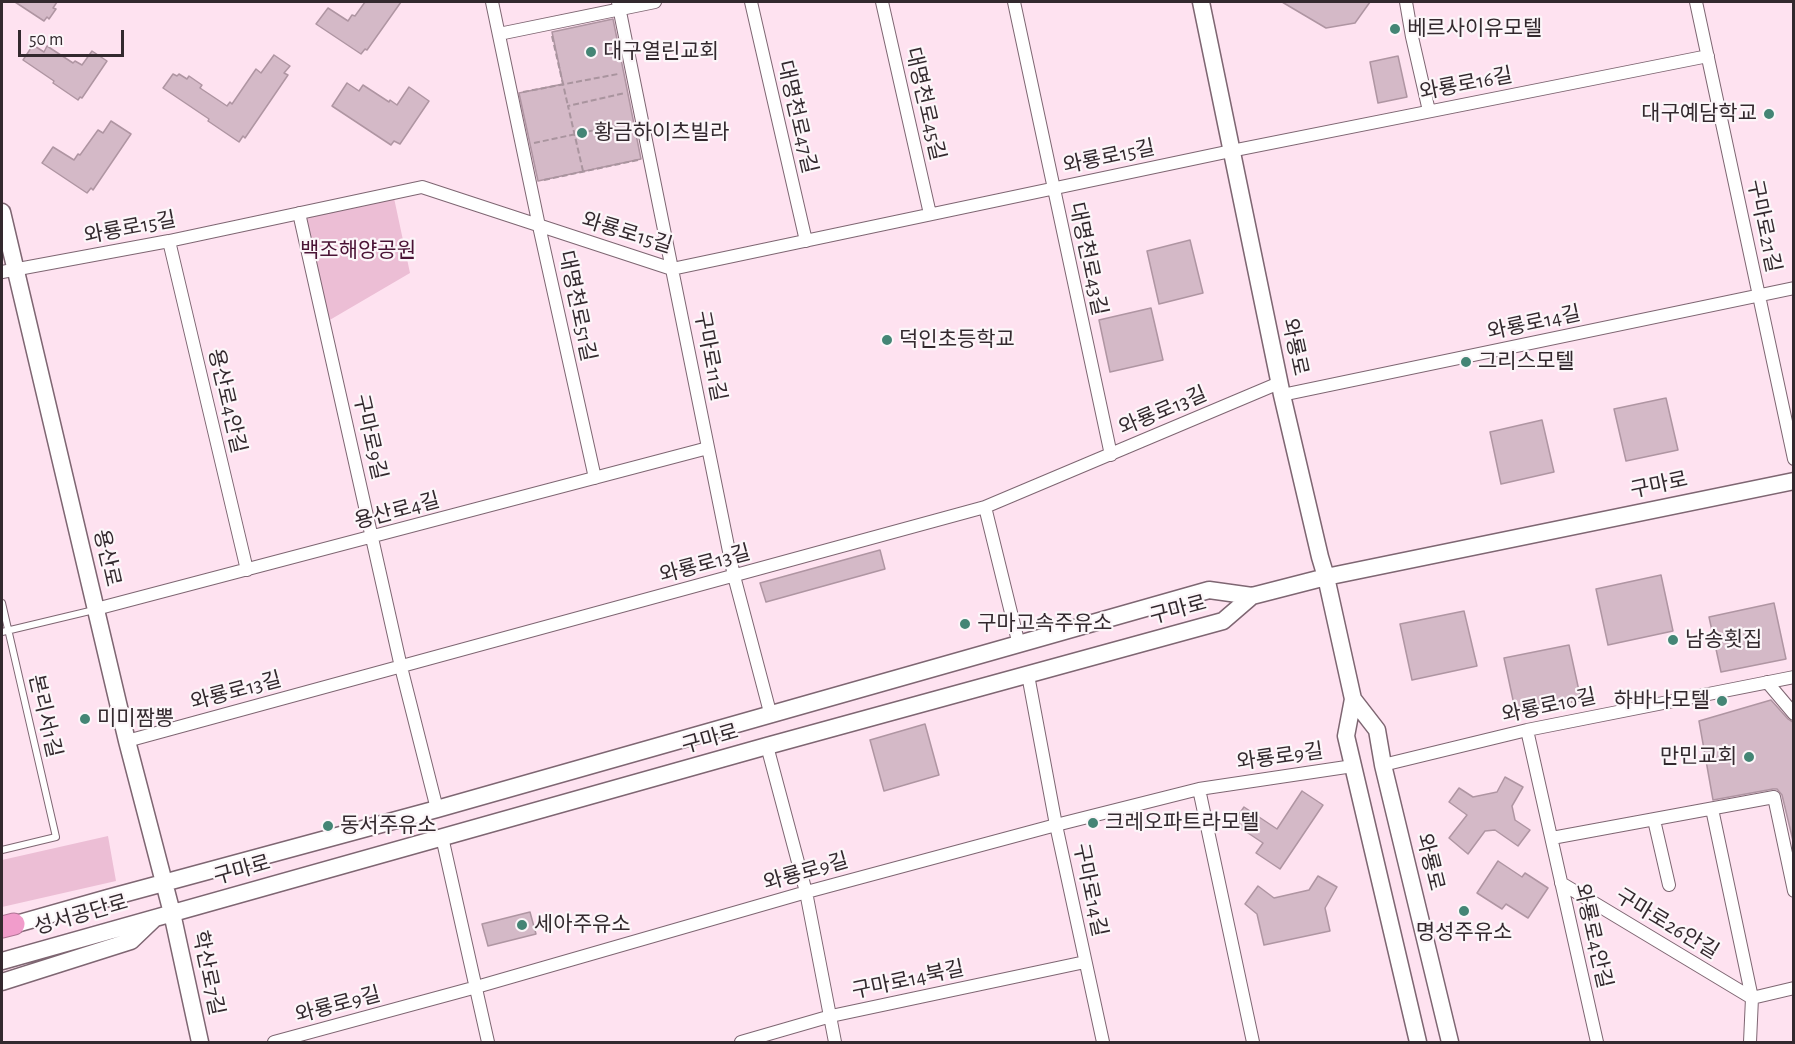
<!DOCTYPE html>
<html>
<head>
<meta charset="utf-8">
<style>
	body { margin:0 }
	#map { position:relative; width:1795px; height:1044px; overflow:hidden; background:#fee2f0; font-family:"Alegreya Sans",sans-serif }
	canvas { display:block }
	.frame { position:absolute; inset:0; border:3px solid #33292e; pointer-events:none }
	.scale { position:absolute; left:18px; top:30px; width:106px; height:27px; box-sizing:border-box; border:3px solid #33292e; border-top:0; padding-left:8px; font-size:18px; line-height:21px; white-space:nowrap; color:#33292e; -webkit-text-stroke:4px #fcf6f9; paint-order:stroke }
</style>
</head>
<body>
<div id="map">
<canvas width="1795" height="1044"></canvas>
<div class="frame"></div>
<div class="scale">50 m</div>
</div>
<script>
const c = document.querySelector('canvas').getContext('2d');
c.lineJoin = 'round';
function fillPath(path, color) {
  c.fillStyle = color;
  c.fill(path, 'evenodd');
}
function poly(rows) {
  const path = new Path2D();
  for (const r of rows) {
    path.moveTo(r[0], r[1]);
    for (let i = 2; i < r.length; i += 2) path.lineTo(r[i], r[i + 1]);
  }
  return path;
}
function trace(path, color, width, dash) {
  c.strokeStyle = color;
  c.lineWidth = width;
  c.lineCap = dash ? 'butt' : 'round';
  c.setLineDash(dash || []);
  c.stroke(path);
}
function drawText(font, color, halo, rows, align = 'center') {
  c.font = font + ' "Alegreya Sans","Noto Sans KR",sans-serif';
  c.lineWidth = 4.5;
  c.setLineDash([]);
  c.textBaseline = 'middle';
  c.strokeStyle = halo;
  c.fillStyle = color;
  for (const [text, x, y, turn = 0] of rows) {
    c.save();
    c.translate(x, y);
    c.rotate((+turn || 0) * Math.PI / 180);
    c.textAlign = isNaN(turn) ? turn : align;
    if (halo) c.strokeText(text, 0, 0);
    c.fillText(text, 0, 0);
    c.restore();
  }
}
fillPath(poly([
	[394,198,410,273,328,321,304,216],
	[108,836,116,881,2,907,2,860]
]), '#ecbed5');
const building = poly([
	[15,2,57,2,53,8,56,9,49,19,47,17,44,21,15,2],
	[365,2,401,2,367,50,365,49,361,54,316,24,328,8,348,21,352,15,355,16,365,2],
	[1282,2,1370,2,1355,23,1326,28,1282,2],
	[613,19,641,159,538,181,519,93,563,84,552,32,613,19],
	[33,45,44,52,47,46,73,63,75,61,82,65,92,51,107,61,82,98,80,97,78,100,53,83,54,81,23,60,33,45],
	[274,55,290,66,284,73,288,75,245,138,243,136,239,142,208,121,209,119,163,88,173,74,177,76,179,74,187,79,189,76,202,85,200,88,227,106,230,102,232,104,256,69,261,73,274,55],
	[1398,56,1407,97,1378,103,1370,62,1398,56],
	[347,83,359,91,363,85,389,102,390,100,397,105,409,87,429,101,400,144,394,141,391,145,332,106,347,83],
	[111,121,131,134,93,190,91,188,87,193,42,163,53,147,74,160,78,154,80,155,98,130,103,133,111,121],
	[1190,240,1203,293,1159,304,1147,251,1190,240],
	[1151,308,1163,360,1110,372,1099,320,1151,308],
	[1666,398,1678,450,1626,461,1614,409,1666,398],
	[1542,420,1554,472,1501,484,1490,432,1542,420],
	[880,550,885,569,766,602,760,583,880,550],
	[1661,575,1673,631,1608,645,1596,589,1661,575],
	[1774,603,1786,659,1721,672,1709,617,1774,603],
	[1464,611,1477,666,1412,680,1400,624,1464,611],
	[1569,645,1581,700,1516,714,1504,658,1569,645],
	[1771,700,1788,719,1794,723,1794,845,1782,795,1777,789,1773,789,1713,800,1699,721,1771,700],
	[925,724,939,775,884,791,870,740,925,724],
	[1505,777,1523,787,1512,806,1515,820,1530,830,1518,846,1495,830,1485,831,1468,854,1449,838,1467,815,1449,802,1459,788,1473,797,1497,792,1505,777],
	[1302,791,1323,805,1280,869,1256,853,1263,843,1233,823,1244,807,1277,829,1302,791],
	[1498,861,1522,877,1525,873,1548,888,1528,918,1506,904,1502,909,1477,893,1498,861],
	[1318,876,1337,887,1325,908,1330,931,1264,945,1257,914,1245,904,1258,886,1274,898,1309,890,1318,876],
	[530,912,536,934,488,946,482,924,530,912]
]);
fillPath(building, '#d4b9c7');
trace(building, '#af95a2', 1.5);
const lane = poly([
	[2,603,56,837,2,850],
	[2,632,94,610]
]);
const street = poly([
	[492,2,539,226,595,478],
	[618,2,734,576,771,716],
	[751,2,806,241],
	[882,2,930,214],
	[1014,2,1111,455],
	[1406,2,1412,37,1429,111],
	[1696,2,1794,459],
	[499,34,655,2],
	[299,213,401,667,437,809],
	[169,241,247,570],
	[2,272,169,241,422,187,672,269,1231,151,1708,56],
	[1282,395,1794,288],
	[985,507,1019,645],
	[96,609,708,448],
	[1028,675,1056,825,1103,1042],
	[1767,682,1794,714],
	[1527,730,1597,1042],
	[127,741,985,507,1279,383],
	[767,746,806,892,835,1042],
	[1383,765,1527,730,1794,677],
	[1199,789,1253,1042],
	[1712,809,1752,998,1750,1042],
	[1654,820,1669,885],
	[442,837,488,1042],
	[1552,838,1774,797,1794,891],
	[1561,883,1752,998,1794,988],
	[274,1042,473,988,803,893,1056,825,1199,789,1353,766],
	[741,1042,831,1016,1085,962]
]);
const secondary = poly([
	[1201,2,1282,395,1320,557,1326,577,1353,699,1346,736,1418,1042],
	[2,212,127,741,172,913,200,1042],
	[1353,699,1377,730,1383,765,1450,1042],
	[2,928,108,898,437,809,1209,590,1252,596,1326,577,1794,481],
	[2,961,767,746,1223,621,1252,596],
	[2,982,131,941,154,919]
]);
const highway = poly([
	[2,927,14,924]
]);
trace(lane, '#7e6672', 8);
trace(street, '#7e6672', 14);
trace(secondary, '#7e6672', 19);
trace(highway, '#ae7494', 23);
trace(poly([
	[552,36,568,106],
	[523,92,618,74],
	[534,143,628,123],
	[583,171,568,106,625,93],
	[544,180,638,160]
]), '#a9949e', 2, [6, 3]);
trace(lane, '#fff', 6);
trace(street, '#fff', 12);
trace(secondary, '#fff', 16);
trace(highway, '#f19ccb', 21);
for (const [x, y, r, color] of [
	[1395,29,6,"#448575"],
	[591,52,6,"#448575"],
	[1769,114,6,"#448575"],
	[582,133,6,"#448575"],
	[887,340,6,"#448575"],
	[1466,362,6,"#448575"],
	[965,624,6,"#448575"],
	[1673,640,6,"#448575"],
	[1722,701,6,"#448575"],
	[85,719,6,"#448575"],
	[1749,757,6,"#448575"],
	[1093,823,6,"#448575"],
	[328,826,6,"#448575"],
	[1464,911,6,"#448575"],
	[522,925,6,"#448575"]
]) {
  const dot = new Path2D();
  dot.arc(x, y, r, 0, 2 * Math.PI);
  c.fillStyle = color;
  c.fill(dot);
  trace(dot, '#fcf6f9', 2);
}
drawText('21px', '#33292e', '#fcf6f9', [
	["베르사이유모텔",1407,29],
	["대구열린교회",603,52],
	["대구예담학교",1757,114,"right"],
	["황금하이츠빌라",594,133],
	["덕인초등학교",899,340],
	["그리스모텔",1478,362],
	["구마고속주유소",977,624],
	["남송횟집",1685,640],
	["하바나모텔",1710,701,"right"],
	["미미짬뽕",97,719],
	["만민교회",1737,757,"right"],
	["크레오파트라모텔",1105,823],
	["동서주유소",340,826],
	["세아주유소",534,925],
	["명성주유소",1464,933,"center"]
], 'left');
drawText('21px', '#33292e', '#fcf6f9', [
	["와룡로16길",1466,84,-11],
	["대명천로45길",925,104,77],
	["대명천로47길",797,117,77],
	["와룡로15길",1109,157,-12],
	["구마로21길",1764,226,78],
	["와룡로15길",130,228,-11],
	["와룡로15길",627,233,17],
	["대명천로43길",1088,259,78],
	["대명천로51길",577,306,78],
	["와룡로14길",1534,323,-12],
	["와룡로",1295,347,78],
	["구마로11길",710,356,79],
	["용산로4안길",227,401,77],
	["와룡로13길",1163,411,-23],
	["구마로9길",370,437,77],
	["구마로",1659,485,-12],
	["용산로4길",397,511,-15],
	["용산로",107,558,77],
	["와룡로13길",705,564,-15],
	["구마로",1178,610,-15],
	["와룡로13길",236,691,-15],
	["와룡로10길",1549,706,-12],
	["본리서1길",45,716,77],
	["구마로",710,739,-16],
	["와룡로9길",1280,757,-8],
	["와룡로",1430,862,76],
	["구마로",242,870,-16],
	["와룡로9길",806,872,-16],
	["구마로14길",1090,890,78],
	["성서공단로",81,915,-16],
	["구마로26안길",1667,924,31],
	["와룡로4안길",1593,936,77],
	["학산로7길",208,973,78],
	["구마로14북길",908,980,-12],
	["와룡로9길",338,1005,-15]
]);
drawText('21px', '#4a1335', '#fcf6f9', [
	["백조해양공원",358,251]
]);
</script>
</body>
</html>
